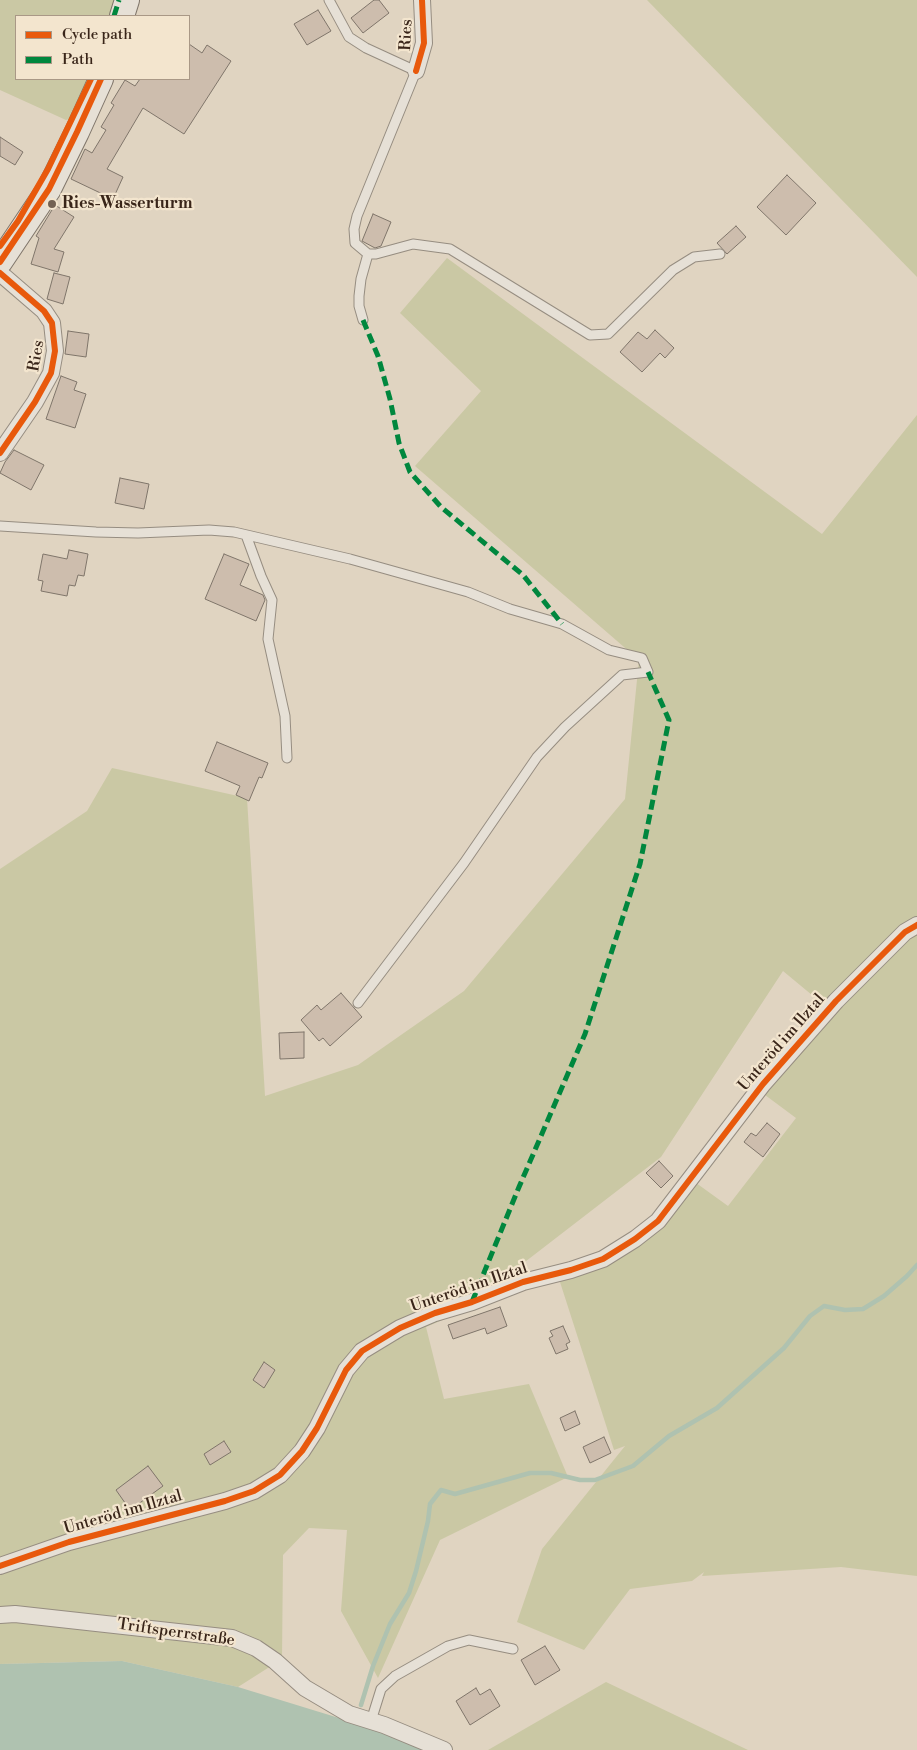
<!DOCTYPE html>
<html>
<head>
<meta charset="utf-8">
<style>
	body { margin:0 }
	#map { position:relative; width:917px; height:1750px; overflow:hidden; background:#e0d4c1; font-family:"Libre Bodoni",serif }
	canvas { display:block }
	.legend { position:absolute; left:15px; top:15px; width:175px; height:65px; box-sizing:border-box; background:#f3e5ce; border:1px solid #a99886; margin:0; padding:6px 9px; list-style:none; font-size:15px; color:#392519 }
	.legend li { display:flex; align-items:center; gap:10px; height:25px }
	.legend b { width:25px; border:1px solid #a99886 }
</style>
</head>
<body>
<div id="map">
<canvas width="917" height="1750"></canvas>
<ul class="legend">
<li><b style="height:6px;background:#e8590c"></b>Cycle path</li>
<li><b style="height:6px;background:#00873e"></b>Path</li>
</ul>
</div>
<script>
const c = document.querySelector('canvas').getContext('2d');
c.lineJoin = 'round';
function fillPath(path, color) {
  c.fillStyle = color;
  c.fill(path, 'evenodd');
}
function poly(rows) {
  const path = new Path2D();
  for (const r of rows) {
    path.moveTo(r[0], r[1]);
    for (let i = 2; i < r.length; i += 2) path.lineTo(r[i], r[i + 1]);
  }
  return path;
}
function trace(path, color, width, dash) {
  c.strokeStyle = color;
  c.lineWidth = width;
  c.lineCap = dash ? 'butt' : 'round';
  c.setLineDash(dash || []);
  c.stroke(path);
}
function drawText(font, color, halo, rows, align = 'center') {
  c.font = font + ' "Libre Bodoni",serif';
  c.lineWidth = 4.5;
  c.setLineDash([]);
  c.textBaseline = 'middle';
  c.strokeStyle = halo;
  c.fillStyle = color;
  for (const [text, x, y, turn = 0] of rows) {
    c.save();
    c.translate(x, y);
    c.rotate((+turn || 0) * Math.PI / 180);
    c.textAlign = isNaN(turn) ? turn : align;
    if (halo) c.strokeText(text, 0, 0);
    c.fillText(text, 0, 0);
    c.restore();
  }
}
fillPath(poly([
	[0,0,119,0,114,16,16,16,16,79,90,79,72,118,66,120,0,90],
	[647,0,917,0,917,277],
	[447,258,822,534,917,415,917,925,824,1005,783,971,661,1157,473,1302,473,1307,426,1327,444,1399,529,1384,568,1477,440,1540,378,1678,341,1611,347,1530,309,1528,283,1555,282,1659,238,1687,122,1661,0,1664,0,869,87,811,112,768,247,798,265,1096,358,1065,464,991,625,799,639,660,415,466,481,391,400,313],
	[917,925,917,1576,841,1567,702,1576,704,1572,692,1581,630,1589,584,1650,517,1622,542,1549,625,1446,614,1450,560,1282,571,1270,603,1259,692,1180,728,1206,796,1118,761,1092],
	[606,1682,748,1750,488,1750]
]), '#cac8a4');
fillPath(poly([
	[122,1661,238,1687,365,1726,433,1750,0,1750,0,1664]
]), '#afc2b0');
trace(poly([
	[361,1705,373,1666,390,1624,409,1593,416,1571,428,1521,430,1504,441,1490,455,1494,530,1473,551,1473,580,1480,595,1480,633,1466,669,1436,717,1408,784,1348,810,1316,824,1306,845,1310,863,1309,884,1296,907,1276,917,1265]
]), '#afc2b0', 4.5);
const building = poly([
	[374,0,379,0,389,13,363,33,351,18,374,0],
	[318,10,331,31,307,45,294,24,318,10],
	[189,44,202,53,207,45,231,61,184,134,143,108,107,169,123,177,113,199,71,179,85,149,92,153,106,130,101,127,114,105,111,103,125,80,135,86,140,79,189,79,189,44],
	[0,137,23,152,15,165,0,156,0,137],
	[787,175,816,203,786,235,757,207,787,175],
	[55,205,74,217,54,249,64,252,58,272,31,264,39,238,36,236,55,205],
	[373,214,391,222,381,246,375,248,362,241,373,214],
	[736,226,746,237,727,254,717,243,736,226],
	[54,273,70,277,63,304,47,299,54,273],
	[655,330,674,348,665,358,660,353,642,372,620,352,638,332,647,339,655,330],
	[68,331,89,334,86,357,65,354,68,331],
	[61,376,77,382,74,390,86,394,75,428,46,419,61,376],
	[14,450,44,465,31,490,0,473,5,462,14,450],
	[120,478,149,484,144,509,115,503,120,478],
	[69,550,88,554,84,576,78,575,75,586,69,585,67,596,41,591,43,581,38,580,43,554,67,559,69,550],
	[224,554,249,564,240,585,263,595,265,600,256,621,205,599,224,554],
	[217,742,268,763,262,778,259,777,249,801,236,795,240,786,205,771,217,742],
	[341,993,362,1017,330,1046,323,1038,319,1041,301,1020,317,1005,321,1010,341,993],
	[304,1032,304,1058,280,1059,279,1033,304,1032],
	[767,1123,780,1134,763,1157,744,1142,751,1133,756,1136,767,1123],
	[659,1161,673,1176,661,1188,646,1173,659,1161],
	[500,1307,507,1326,487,1334,485,1328,453,1339,448,1325,500,1307],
	[563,1326,570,1342,566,1344,568,1349,556,1354,549,1338,553,1336,550,1331,563,1326],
	[264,1362,275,1370,264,1388,253,1380,264,1362],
	[575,1411,580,1424,565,1431,560,1418,575,1411],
	[604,1437,611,1453,590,1463,583,1447,604,1437],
	[224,1441,231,1452,210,1465,204,1454,224,1441],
	[148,1466,163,1486,130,1510,116,1490,148,1466],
	[545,1646,560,1670,535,1685,521,1660,545,1646],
	[476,1688,480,1695,490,1689,500,1706,470,1725,456,1701,476,1688]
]);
fillPath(building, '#cdbdad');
trace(building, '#7f756a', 1);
const lane = poly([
	[329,0,349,37,366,48,416,71,357,216,354,229,355,243,368,254,376,254,413,244,450,249,590,335,608,334,673,270,694,257,720,254],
	[363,320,359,306,359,296,361,279,368,254],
	[0,526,96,532,138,533,209,530,234,532,350,559,468,592,510,609,562,624,609,650,642,658,648,672,622,675,565,727,537,757,464,863,358,1003],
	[246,535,261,576,272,600,268,639,285,716,287,758],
	[371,1721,381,1689,395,1676,448,1646,469,1640,513,1649]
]);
const street = poly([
	[416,71,424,43,422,0],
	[0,273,44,311,52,323,55,351,51,373,35,402,0,453],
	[0,1566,69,1542,225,1501,254,1491,280,1475,302,1451,317,1428,346,1370,362,1351,400,1328,435,1313,472,1302,523,1282,571,1270,603,1259,635,1239,658,1221,763,1084,836,1001,905,932,917,925],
	[0,1615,15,1614,232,1638,256,1648,275,1661,305,1688,349,1714,384,1725,444,1750]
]);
const secondary = poly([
	[122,16,127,0],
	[0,262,49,189,77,132,101,79]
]);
trace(lane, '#968d81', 11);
trace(street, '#968d81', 18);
trace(secondary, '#7f756a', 26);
trace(lane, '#e6e0d6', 9);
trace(street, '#e6e0d6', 16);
trace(secondary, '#e6e0d6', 24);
trace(poly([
	[114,16,119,0],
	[363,320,378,356,390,399,399,443,410,472,441,507,523,575,562,624],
	[472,1302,519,1187,585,1034,640,864,669,720,648,672]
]), '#00873e', 5, [10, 5]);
trace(poly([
	[416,71,424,43,422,0],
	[0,246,18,221,48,169,91,79],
	[0,262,49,189,77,132,101,79],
	[0,273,44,311,52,323,55,351,51,373,35,402,0,453],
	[0,1566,69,1542,225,1501,254,1491,280,1475,302,1451,317,1428,346,1370,362,1351,400,1328,435,1313,472,1302,523,1282,571,1270,603,1259,635,1239,658,1221,763,1084,836,1001,905,932,917,925]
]), '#e8590c', 6);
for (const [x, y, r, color] of [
	[52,204,5,"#736254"]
]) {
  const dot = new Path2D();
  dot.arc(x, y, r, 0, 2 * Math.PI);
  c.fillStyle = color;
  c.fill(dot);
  trace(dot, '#f3e5ce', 2);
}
drawText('16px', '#392519', '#f3e5ce', [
	["Ries",407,35,-87],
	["Ries",37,356,-80],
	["Unteröd im Ilztal",782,1043,-49],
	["Unteröd im Ilztal",469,1288,-19],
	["Unteröd im Ilztal",123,1513,-16],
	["Triftsperrstraße",176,1633,8]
]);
drawText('bold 16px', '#392519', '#f3e5ce', [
	["Ries-Wasserturm",62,204]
], 'left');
</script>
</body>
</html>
